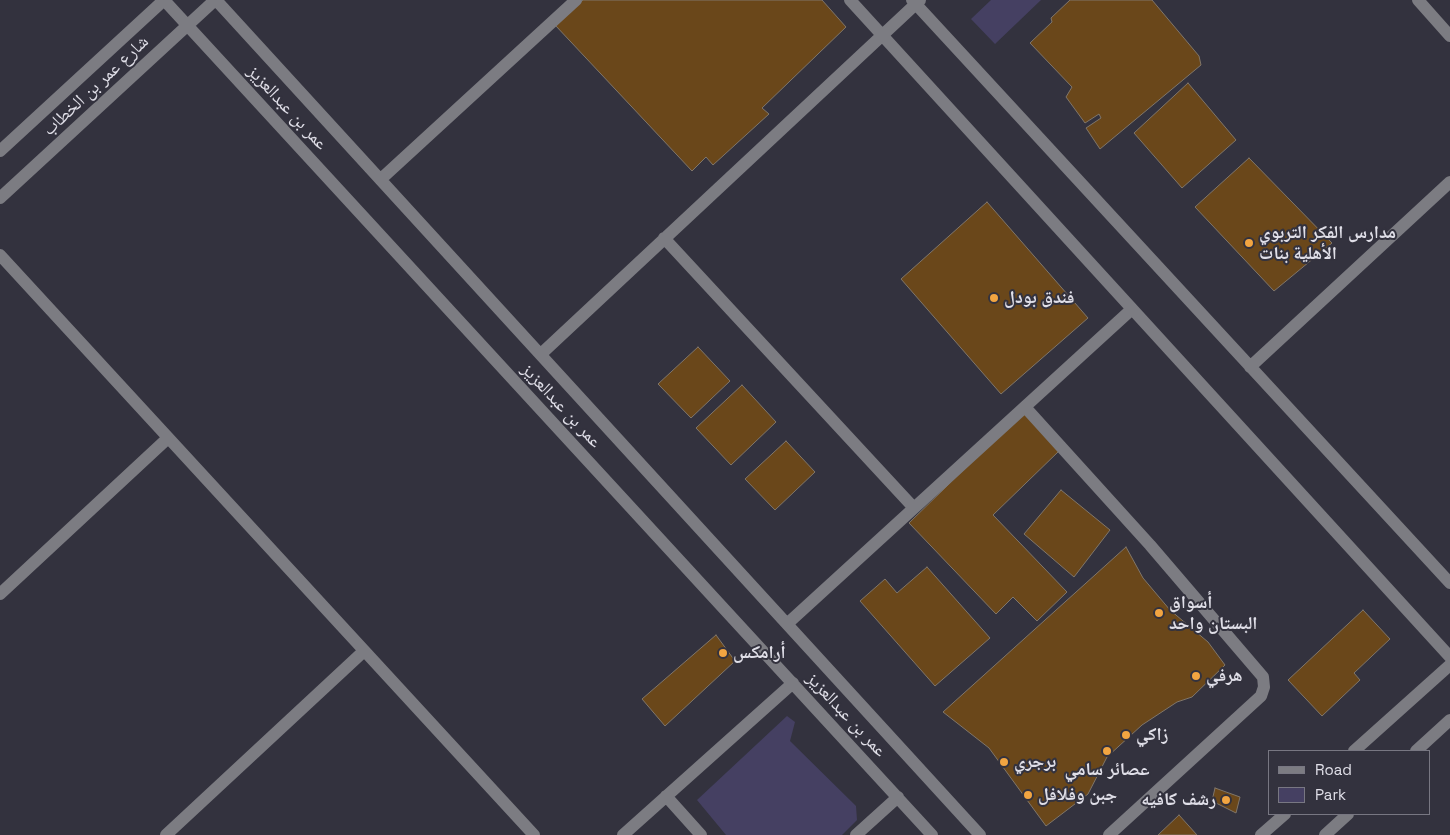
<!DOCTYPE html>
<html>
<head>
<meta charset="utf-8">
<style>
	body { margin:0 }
	#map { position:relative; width:1450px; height:835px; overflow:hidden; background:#33323e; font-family:"Space Grotesk",sans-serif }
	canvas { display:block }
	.legend { position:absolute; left:1268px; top:750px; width:162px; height:65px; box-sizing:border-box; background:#33323e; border:1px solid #787782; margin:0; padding:6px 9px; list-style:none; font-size:15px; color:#e0dfe8 }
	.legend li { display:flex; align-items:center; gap:10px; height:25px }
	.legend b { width:25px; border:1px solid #787782 }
</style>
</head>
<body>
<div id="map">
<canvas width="1450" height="835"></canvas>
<ul class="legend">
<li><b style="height:6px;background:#7c7c82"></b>Road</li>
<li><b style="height:14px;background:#454062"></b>Park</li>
</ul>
</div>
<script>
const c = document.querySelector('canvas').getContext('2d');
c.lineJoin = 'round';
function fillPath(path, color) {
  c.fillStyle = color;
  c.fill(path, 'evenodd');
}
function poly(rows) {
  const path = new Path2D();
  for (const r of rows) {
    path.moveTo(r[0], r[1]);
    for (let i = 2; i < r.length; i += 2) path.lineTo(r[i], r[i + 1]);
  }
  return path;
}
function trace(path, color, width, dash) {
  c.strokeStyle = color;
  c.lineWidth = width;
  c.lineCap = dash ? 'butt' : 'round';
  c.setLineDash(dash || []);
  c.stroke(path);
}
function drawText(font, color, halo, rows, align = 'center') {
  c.font = font + ' "Space Grotesk","Noto Naskh Arabic",sans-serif';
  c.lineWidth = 4;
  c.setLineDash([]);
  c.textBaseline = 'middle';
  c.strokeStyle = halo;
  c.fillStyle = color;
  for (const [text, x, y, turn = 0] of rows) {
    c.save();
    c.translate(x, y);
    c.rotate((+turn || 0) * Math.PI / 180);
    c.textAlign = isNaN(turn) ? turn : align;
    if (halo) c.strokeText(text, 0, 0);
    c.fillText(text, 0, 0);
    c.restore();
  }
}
fillPath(poly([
	[991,0,1041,0,995,44,971,19],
	[787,716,795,722,790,741,856,806,857,820,842,835,726,835,697,800]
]), '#454062');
const building = poly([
	[583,0,822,0,846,27,762,108,769,114,713,165,706,157,692,171,555,25,583,0],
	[1070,0,1152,0,1199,56,1201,65,1100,149,1086,128,1101,118,1099,114,1085,123,1066,97,1072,87,1030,43,1052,22,1051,18,1070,0],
	[1188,83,1236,140,1182,188,1134,133,1188,83],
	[1249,158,1332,243,1274,291,1195,207,1249,158],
	[987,202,1088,318,1001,394,901,279,987,202],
	[698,347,730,381,691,418,658,384,698,347],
	[742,385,776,422,731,465,696,428,742,385],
	[1023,412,1059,451,993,515,1067,592,1037,621,1013,597,996,614,909,523,1023,412],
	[786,441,815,472,775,510,745,479,786,441],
	[1061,490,1110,530,1074,577,1024,534,1061,490],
	[1126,547,1143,578,1170,610,1208,642,1225,665,1192,697,1177,702,1142,725,1107,757,1088,794,1046,826,989,748,943,712,1126,547],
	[927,567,990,638,935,686,860,601,885,579,897,593,927,567],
	[1363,610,1390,639,1354,673,1360,680,1322,716,1288,680,1363,610],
	[716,635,735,661,665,726,642,699,716,635],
	[1215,788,1240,797,1236,813,1212,801,1215,788],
	[1179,815,1197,835,1158,835,1179,815]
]);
fillPath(building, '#6a471a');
trace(building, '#80766a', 1);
trace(poly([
	[164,0,932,835],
	[216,0,980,835],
	[850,0,1450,657],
	[912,0,1450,583],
	[1418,0,1450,36],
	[0,151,164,0],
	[381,179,576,0],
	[0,198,215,0],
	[664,238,914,508],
	[0,255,534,835],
	[541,354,920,0],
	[1250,367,1450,182],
	[1025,407,1150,545,1263,677,1264,687,1261,696,1109,835],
	[0,594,168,438],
	[787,624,1132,309],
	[1354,751,1450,665],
	[1416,751,1450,720],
	[666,796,701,835],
	[166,835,364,651],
	[623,835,793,683],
	[856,835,898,797],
	[1261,835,1285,814],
	[1325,835,1348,814]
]), '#7c7c82', 12);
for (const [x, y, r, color] of [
	[1249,243,5,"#f2a541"],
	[994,298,5,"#f2a541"],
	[1159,613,5,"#f2a541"],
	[723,653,5,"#f2a541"],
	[1196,676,5,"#f2a541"],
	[1126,735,5,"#f2a541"],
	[1107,751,5,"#f2a541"],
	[1004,762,5,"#f2a541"],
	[1028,795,5,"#f2a541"],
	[1226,800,5,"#f2a541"]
]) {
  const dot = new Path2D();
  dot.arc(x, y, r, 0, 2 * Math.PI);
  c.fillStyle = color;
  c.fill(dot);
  trace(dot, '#33323e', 2);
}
drawText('18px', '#e0dfe8', '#33323e', [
	["شارع عمر بن الخطاب",96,86,-43],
	["عمر بن عبدالعزيز",287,108,47],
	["عمر بن عبدالعزيز",561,406,47],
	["عمر بن عبدالعزيز",846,715,47]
]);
drawText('bold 18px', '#e0dfe8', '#33323e', [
	["مدارس الفكر التربوي",1259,233],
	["الأهلية بنات",1259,254],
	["فندق بودل",1004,298],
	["أسواق",1169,603],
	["البستان واحد",1169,624],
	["أرامكس",733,653],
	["هرفي",1206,676],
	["زاكي",1136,735],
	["برجري",1014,762],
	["عصائر سامي",1107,770,"center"],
	["جبن وفلافل",1038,795],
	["رشف كافيه",1216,800,"right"]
], 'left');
</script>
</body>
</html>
